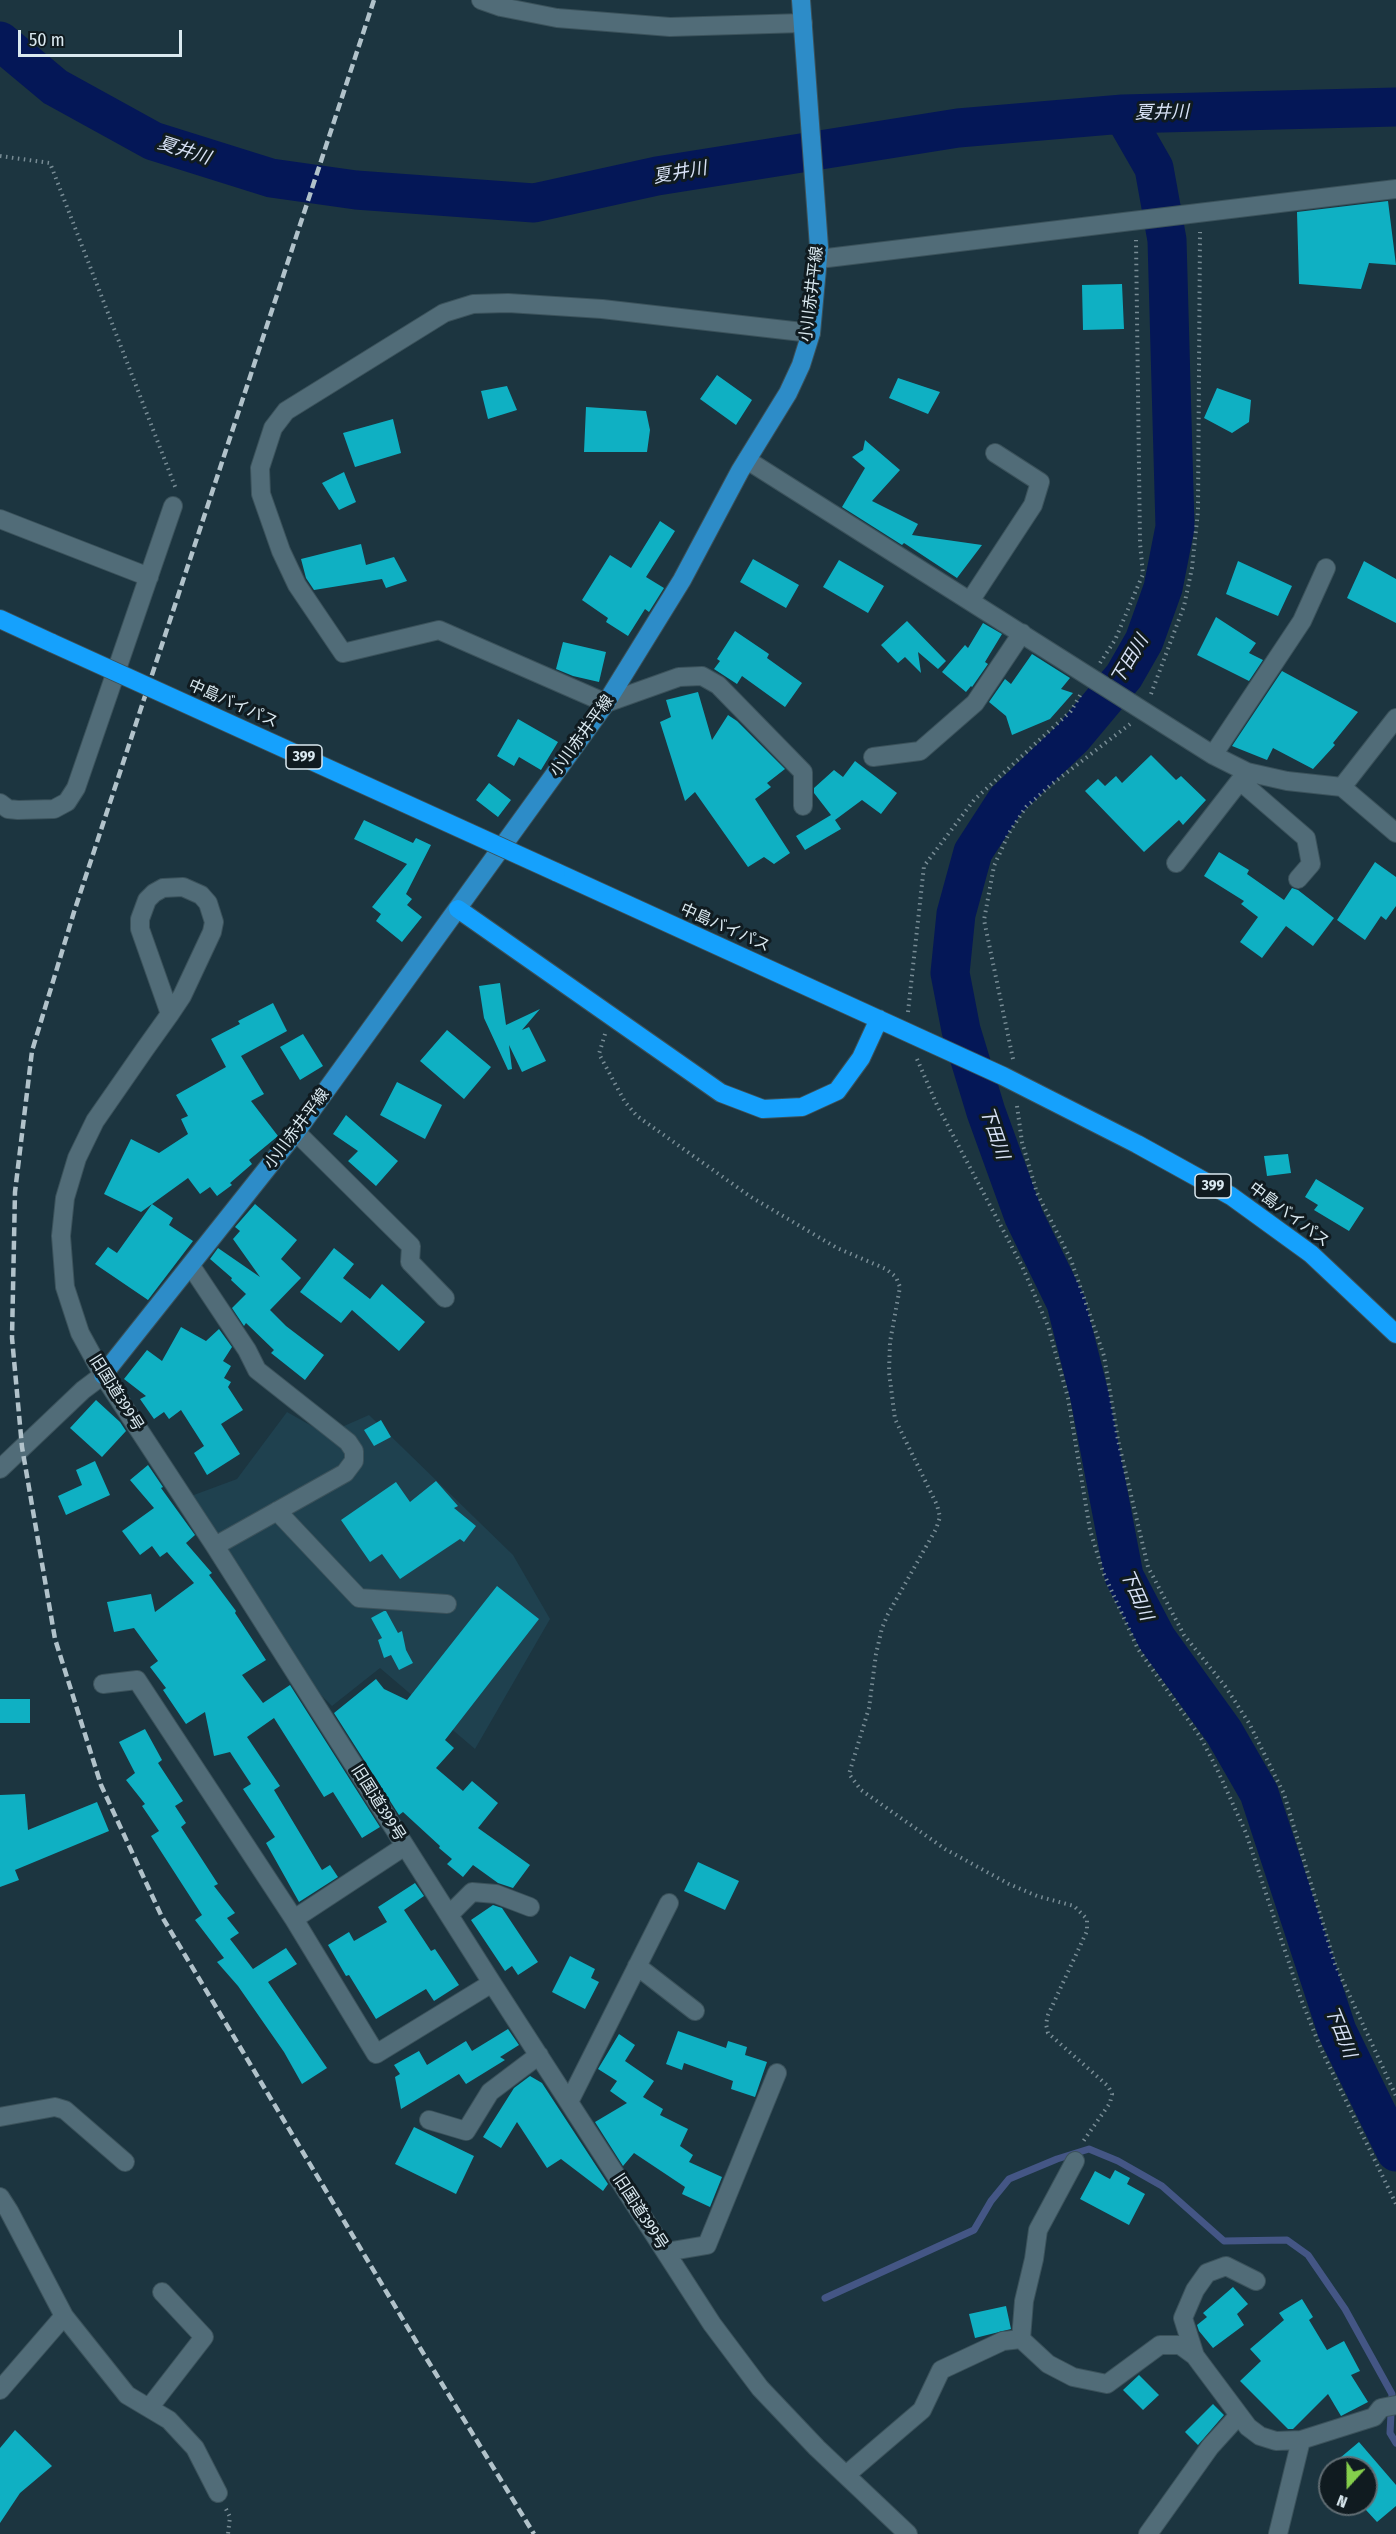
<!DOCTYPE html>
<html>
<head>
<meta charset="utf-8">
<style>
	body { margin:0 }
	#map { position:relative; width:1396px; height:2534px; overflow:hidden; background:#1c3540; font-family:"Fira Sans Condensed",sans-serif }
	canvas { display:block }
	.north { position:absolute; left:1318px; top:2456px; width:60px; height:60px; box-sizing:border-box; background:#101b20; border:2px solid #616d73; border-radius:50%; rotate:201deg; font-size:16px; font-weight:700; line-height:24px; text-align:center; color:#dae9f0 }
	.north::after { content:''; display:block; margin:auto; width:21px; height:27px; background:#85cf4c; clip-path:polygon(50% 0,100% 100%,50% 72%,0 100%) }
	.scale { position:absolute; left:18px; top:30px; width:164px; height:27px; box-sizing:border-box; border:3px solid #dae9f0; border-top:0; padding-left:8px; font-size:18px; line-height:21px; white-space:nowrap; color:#dae9f0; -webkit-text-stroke:4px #101b20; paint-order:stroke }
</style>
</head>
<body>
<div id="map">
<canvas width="1396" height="2534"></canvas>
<div class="north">N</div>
<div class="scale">50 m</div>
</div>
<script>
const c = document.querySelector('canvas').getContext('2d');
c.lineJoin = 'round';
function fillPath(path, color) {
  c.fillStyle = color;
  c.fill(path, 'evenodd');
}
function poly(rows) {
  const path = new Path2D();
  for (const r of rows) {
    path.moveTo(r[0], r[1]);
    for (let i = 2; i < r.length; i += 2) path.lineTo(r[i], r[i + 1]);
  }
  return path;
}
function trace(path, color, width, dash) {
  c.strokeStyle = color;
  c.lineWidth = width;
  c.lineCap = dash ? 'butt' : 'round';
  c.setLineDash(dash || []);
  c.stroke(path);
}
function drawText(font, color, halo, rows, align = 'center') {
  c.font = font + ' "Fira Sans Condensed","Noto Sans JP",sans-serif';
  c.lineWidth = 6;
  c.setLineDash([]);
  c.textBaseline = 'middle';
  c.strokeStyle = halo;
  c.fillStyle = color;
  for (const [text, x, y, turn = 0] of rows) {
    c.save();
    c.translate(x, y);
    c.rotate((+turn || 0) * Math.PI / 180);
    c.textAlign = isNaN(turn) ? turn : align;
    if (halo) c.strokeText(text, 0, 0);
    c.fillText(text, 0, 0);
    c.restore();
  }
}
fillPath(poly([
	[287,1412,326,1434,369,1415,513,1555,550,1619,475,1749,380,1668,332,1706,266,1641,175,1502,237,1479]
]), '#1f414f');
trace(poly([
	[825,2298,974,2230,991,2201,1009,2179,1057,2159,1089,2149,1118,2161,1162,2186,1224,2241,1287,2240,1308,2255,1345,2309,1392,2394,1390,2433,1396,2443]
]), '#445685', 7);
trace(poly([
	[0,41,55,87,153,141,271,178,356,190,534,203,657,176,958,128,1123,114,1396,107],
	[1123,114,1154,168,1167,240,1175,527,1163,588,1144,641,1124,676,1073,737,1006,801,973,852,956,914,950,973,961,1030,986,1112,1024,1217,1066,1303,1090,1398,1124,1576,1157,1639,1224,1732,1259,1793,1337,2031,1396,2152]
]), '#041757', 39);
fillPath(poly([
	[1388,201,1396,265,1369,263,1361,289,1299,284,1297,212],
	[1122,284,1124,329,1083,330,1082,285],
	[717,375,752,400,736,425,700,399],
	[898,378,940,392,928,414,889,398],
	[507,386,517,410,488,419,481,391],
	[1217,388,1251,400,1249,422,1232,433,1204,418],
	[586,407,646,411,650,430,647,452,584,452],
	[393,419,401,453,355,467,343,433],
	[865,440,900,470,872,501,918,524,912,535,982,545,957,578,904,543,902,545,842,507,865,468,852,457,863,450],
	[344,472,356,502,339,510,322,483],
	[660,521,675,531,646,577,664,588,649,612,645,609,628,636,606,622,608,618,582,600,610,555,631,568],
	[361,544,366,565,394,557,407,581,386,588,382,579,314,590,306,578,301,559],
	[753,559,799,585,786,608,740,582],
	[839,560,884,586,868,613,823,587],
	[1238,561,1292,586,1278,616,1226,594],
	[1364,561,1396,579,1396,623,1347,598],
	[1216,617,1256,643,1249,653,1263,660,1249,681,1197,655],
	[907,621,946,661,938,669,918,652,921,673,905,657,898,663,881,645],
	[983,623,1002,634,985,662,988,664,972,687,971,686,966,692,942,672,965,645,968,648],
	[735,631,769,654,767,658,802,683,785,707,742,676,737,684,714,669,720,661,717,659],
	[563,642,606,652,599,682,573,676,556,669],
	[1032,654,1070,678,1061,689,1073,693,1050,719,1012,735,1006,716,989,702,1005,679,1011,684],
	[1282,671,1358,712,1333,743,1335,745,1313,769,1273,748,1267,760,1232,746],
	[698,692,712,740,728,715,737,721,785,769,767,783,771,787,755,799,790,853,774,864,764,857,748,867,695,792,685,801,660,722,671,717,666,700],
	[518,719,558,742,541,770,519,757,514,766,497,756],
	[1151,755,1176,780,1181,776,1206,800,1183,825,1179,820,1144,852,1085,791,1098,779,1105,786,1116,776,1122,783],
	[855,761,897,793,881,814,862,800,835,820,841,829,805,850,796,836,831,815,814,793,814,788,834,770,843,777],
	[489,783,511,800,498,817,476,800],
	[364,820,413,843,416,838,431,845,406,894,412,899,407,905,422,917,402,942,376,921,381,914,372,907,407,864,354,839],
	[1219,852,1249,870,1247,874,1284,900,1292,888,1298,890,1334,918,1313,946,1286,926,1262,958,1240,942,1258,917,1241,904,1244,901,1204,876],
	[1375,862,1396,877,1396,906,1386,920,1381,916,1365,940,1337,920],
	[500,983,506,1025,540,1009,522,1030,529,1027,546,1061,522,1072,509,1045,512,1069,508,1070,484,1018,479,986],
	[273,1003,287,1031,241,1056,264,1094,251,1101,278,1136,249,1160,252,1164,230,1183,232,1185,217,1196,210,1187,200,1194,188,1178,141,1212,104,1194,131,1139,159,1153,188,1134,181,1119,188,1116,176,1095,226,1067,211,1039,240,1024,238,1021],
	[447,1030,491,1067,464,1099,420,1061],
	[303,1034,323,1066,300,1080,280,1047],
	[397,1082,442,1105,425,1139,380,1115],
	[346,1115,398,1161,376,1186,348,1161,358,1151,333,1134],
	[1288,1154,1291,1173,1267,1176,1264,1156],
	[1316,1179,1364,1208,1349,1231,1314,1210,1318,1205,1305,1197],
	[152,1204,173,1218,169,1225,193,1241,148,1300,95,1264,108,1247,117,1253],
	[255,1204,297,1240,281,1259,301,1278,270,1310,286,1326,324,1355,305,1380,271,1353,274,1350,246,1323,244,1326,232,1308,246,1294,231,1280,232,1278,210,1259,218,1248,260,1277,233,1239,240,1231,235,1227],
	[334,1248,354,1264,343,1278,370,1299,382,1284,425,1322,399,1351,352,1310,341,1323,300,1292],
	[181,1327,206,1341,219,1329,232,1347,223,1361,231,1366,224,1378,231,1382,228,1387,243,1410,221,1424,240,1454,207,1475,194,1453,204,1446,181,1410,169,1419,164,1412,154,1419,140,1399,146,1396,124,1379,147,1350,162,1361],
	[96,1400,120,1422,126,1431,102,1457,70,1428],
	[381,1420,391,1437,374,1446,364,1430],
	[95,1461,110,1495,66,1515,58,1496,82,1485,76,1470],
	[148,1465,163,1487,161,1488,195,1535,186,1543,212,1573,209,1575,236,1611,235,1613,266,1660,242,1675,263,1703,290,1685,380,1827,362,1838,333,1792,324,1797,274,1718,247,1737,280,1786,274,1790,322,1870,330,1865,338,1877,299,1902,266,1843,275,1837,243,1789,251,1784,230,1752,214,1756,205,1712,186,1724,163,1690,166,1688,150,1667,158,1661,134,1628,114,1632,107,1602,151,1594,155,1612,194,1583,167,1552,160,1557,152,1546,140,1555,122,1531,154,1508,130,1480],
	[436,1481,458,1506,454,1508,476,1526,464,1542,460,1539,400,1579,382,1554,370,1562,341,1520,396,1482,410,1502],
	[497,1586,539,1619,445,1740,454,1748,436,1768,463,1791,472,1781,498,1803,478,1828,530,1865,513,1888,498,1883,473,1865,463,1877,447,1864,452,1859,439,1848,440,1846,403,1812,399,1815,334,1713,376,1679,384,1689,407,1700],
	[384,1611,386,1611,398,1633,402,1631,406,1650,413,1663,399,1670,391,1655,384,1658,378,1640,382,1638,371,1618],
	[0,1699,30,1699,30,1723,0,1723],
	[145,1729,162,1760,158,1763,183,1801,175,1806,186,1823,181,1827,218,1884,214,1886,235,1913,227,1918,239,1933,230,1939,253,1969,286,1948,297,1964,268,1982,327,2068,302,2084,284,2052,238,1986,217,1962,224,1958,195,1920,202,1915,151,1836,159,1831,142,1806,145,1804,126,1780,135,1773,119,1742],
	[25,1794,28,1830,97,1802,109,1831,15,1870,19,1880,0,1887,0,1795],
	[698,1862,739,1881,725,1910,684,1891],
	[415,1883,424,1896,404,1910,431,1951,435,1949,459,1985,434,2001,426,1989,376,2019,349,1975,346,1976,328,1945,349,1932,354,1941,387,1922,378,1907],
	[493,1905,502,1908,538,1962,518,1975,512,1966,505,1971,471,1920],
	[570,1956,595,1969,591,1978,599,1982,585,2009,552,1992],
	[508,2029,519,2045,500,2057,505,2060,466,2084,459,2074,401,2109,395,2077,400,2074,394,2065,419,2051,427,2065,466,2041,472,2051],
	[678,2031,726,2048,728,2041,747,2047,745,2055,767,2062,755,2097,731,2089,733,2081,684,2063,682,2070,666,2064],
	[619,2034,635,2045,625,2061,654,2081,643,2097,663,2109,660,2115,688,2129,680,2146,693,2155,689,2162,722,2177,710,2207,682,2194,685,2187,634,2153,623,2166,595,2122,627,2103,610,2091,617,2081,598,2069],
	[530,2076,542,2083,608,2184,603,2191,561,2159,547,2168,517,2122,501,2148,483,2137,514,2088],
	[414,2127,474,2156,456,2194,395,2164],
	[1115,2170,1130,2178,1127,2184,1145,2194,1129,2225,1080,2199,1095,2171,1110,2179],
	[1233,2287,1248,2304,1237,2314,1244,2325,1213,2348,1199,2331,1197,2325,1207,2317,1203,2313],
	[1302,2299,1313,2317,1309,2320,1327,2350,1344,2341,1360,2371,1351,2375,1368,2402,1341,2416,1328,2394,1293,2429,1288,2429,1240,2381,1261,2361,1250,2349,1284,2320,1279,2313],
	[1006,2306,1011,2329,975,2338,969,2314],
	[1139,2375,1159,2395,1143,2410,1123,2390],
	[1213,2404,1224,2415,1198,2445,1185,2432],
	[15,2430,52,2466,20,2493,0,2523,0,2448],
	[1359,2442,1396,2485,1396,2506,1377,2522,1366,2510,1366,2468,1328,2468]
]), '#0fb0c3');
const minor = poly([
	[481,0,501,7,557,18,670,27,803,23],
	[819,259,1396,189],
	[747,460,1213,755,1247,772,1287,781,1342,787,1396,718],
	[0,519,149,577],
	[970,601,1033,505,1040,482,995,453],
	[1213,755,1302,621,1326,568],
	[873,757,920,751,975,703,1022,633],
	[1240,781,1306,838,1311,864,1298,879],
	[1342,787,1396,833],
	[0,803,8,809,18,810,54,809,67,802,76,788,173,506],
	[803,806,803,772,718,685,702,676,679,677,606,703,439,630,343,653,297,585,281,551,261,494,260,468,273,428,286,411,444,313,473,304,508,303,602,309,811,333],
	[1176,863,1246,773],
	[170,1014,140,929,140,919,147,900,154,893,163,888,183,887,201,895,208,903,214,922,212,932,182,996,170,1014,145,1049,95,1121,77,1158,65,1198,61,1236,65,1287,80,1333,103,1375,215,1546,492,1983,712,2324,760,2388,817,2448,908,2534],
	[296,1132,411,1246,410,1262,445,1298],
	[191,1266,247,1350,257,1370,348,1442,354,1451,354,1461,345,1473,215,1546],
	[0,1469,83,1390,103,1375],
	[277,1511,359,1598,447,1604],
	[103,1684,137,1680,294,1919,376,2054,492,1983],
	[449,1915,472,1892,496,1894,530,1907],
	[294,1919,405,1846],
	[637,1966,695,2011],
	[569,2102,669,1903],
	[0,2117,55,2107,65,2110,125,2162],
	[429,2120,466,2131,490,2092,539,2055],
	[0,2197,9,2211,64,2316,127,2395,169,2420,195,2448,218,2493],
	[666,2252,707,2245,777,2073],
	[1021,2339,1024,2301,1034,2259,1038,2230,1075,2161],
	[1195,2356,1183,2318,1195,2290,1207,2273,1226,2266,1256,2281],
	[0,2390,64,2316],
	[149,2408,204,2337,162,2292],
	[846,2475,922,2410,941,2370,1003,2341,1021,2339,1048,2364,1073,2377,1107,2384,1160,2345,1180,2345,1195,2356,1248,2427,1260,2436,1276,2441,1301,2440,1374,2417,1381,2408,1396,2405],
	[1148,2534,1210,2447,1239,2415],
	[1278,2534,1301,2440]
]);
const major = poly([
	[103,1375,296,1132,606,703,682,580,740,471,788,393,801,365,811,333,819,247,801,0]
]);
const highway = poly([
	[0,619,52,643],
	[556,872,1003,1076,1137,1144,1231,1196,1311,1254,1396,1334],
	[458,909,721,1093,763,1109,802,1107,837,1091,861,1058,879,1019]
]);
trace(minor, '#3b525b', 20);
trace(major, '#3b525b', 20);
trace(highway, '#3b525b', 20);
trace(poly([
	[0,156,50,163,176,489],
	[1100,663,1115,640,1143,574,1140,543,1136,240],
	[1151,694,1184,606,1192,568,1198,511,1200,232],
	[908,1012,924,866,974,800,1071,711,1082,692],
	[605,1034,599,1054,625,1102,637,1116,751,1197,837,1248,886,1269,896,1277,900,1287,890,1342,889,1372,895,1419,937,1505,940,1517,936,1529,888,1614,882,1628,876,1654,869,1708,849,1774,861,1790,945,1849,1009,1884,1037,1896,1074,1906,1087,1919,1087,1931,1048,2015,1046,2024,1048,2033,1108,2086,1112,2094,1110,2103,1082,2143],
	[917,1059,937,1105,1022,1266,1048,1326,1068,1398,1090,1530,1103,1572,1138,1649,1201,1738,1217,1769,1246,1833,1301,1999,1321,2049,1396,2204],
	[1013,1059,984,920,994,866,1009,833,1026,807,1052,784,1130,724],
	[1017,1106,1022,1142,1037,1193,1071,1260,1104,1356,1118,1440,1148,1567,1184,1635,1225,1686,1249,1723,1284,1794,1335,1964,1396,2096],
	[226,2509,230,2517,228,2534]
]), '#788c95', 4, [1.5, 4.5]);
trace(minor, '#516c78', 18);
trace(major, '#2d8cc8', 18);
trace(highway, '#15a1fd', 18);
trace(poly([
	[374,0,74,912,32,1051,15,1192,12,1338,22,1447,55,1639,101,1785,161,1915,417,2343,534,2534]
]), '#b1c2ca', 4.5, [9, 4.5]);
const highwayBridge = poly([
	[52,643,556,872]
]);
trace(highwayBridge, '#3b525b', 20, []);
trace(highwayBridge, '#15a1fd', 18);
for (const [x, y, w] of [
	[304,757,36],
	[1213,1186,36]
]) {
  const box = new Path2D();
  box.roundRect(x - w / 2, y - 12, w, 24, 4.5);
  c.fillStyle = '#101b20';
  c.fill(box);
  trace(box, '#dae9f0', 1.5);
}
drawText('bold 15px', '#dae9f0', null, [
	["399",304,757],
	["399",1213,1186]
]);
drawText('16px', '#dae9f0', '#101b20', [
	["小川赤井平線",812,294,-83],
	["中島バイパス",233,704,24],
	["小川赤井平線",582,736,-54],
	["中島バイパス",725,928,24],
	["小川赤井平線",297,1129,-53],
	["中島バイパス",1289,1215,37],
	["旧国道399号",116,1393,58],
	["旧国道399号",378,1803,58],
	["旧国道399号",640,2212,57]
]);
drawText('italic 18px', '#d8e2f6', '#101b20', [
	["夏井川",1162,113,-1],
	["夏井川",184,151,18],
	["夏井川",680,173,-10],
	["下田川",1130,660,-59],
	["下田川",994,1133,71],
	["下田川",1136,1595,66],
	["下田川",1340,2032,68]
]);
</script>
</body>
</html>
